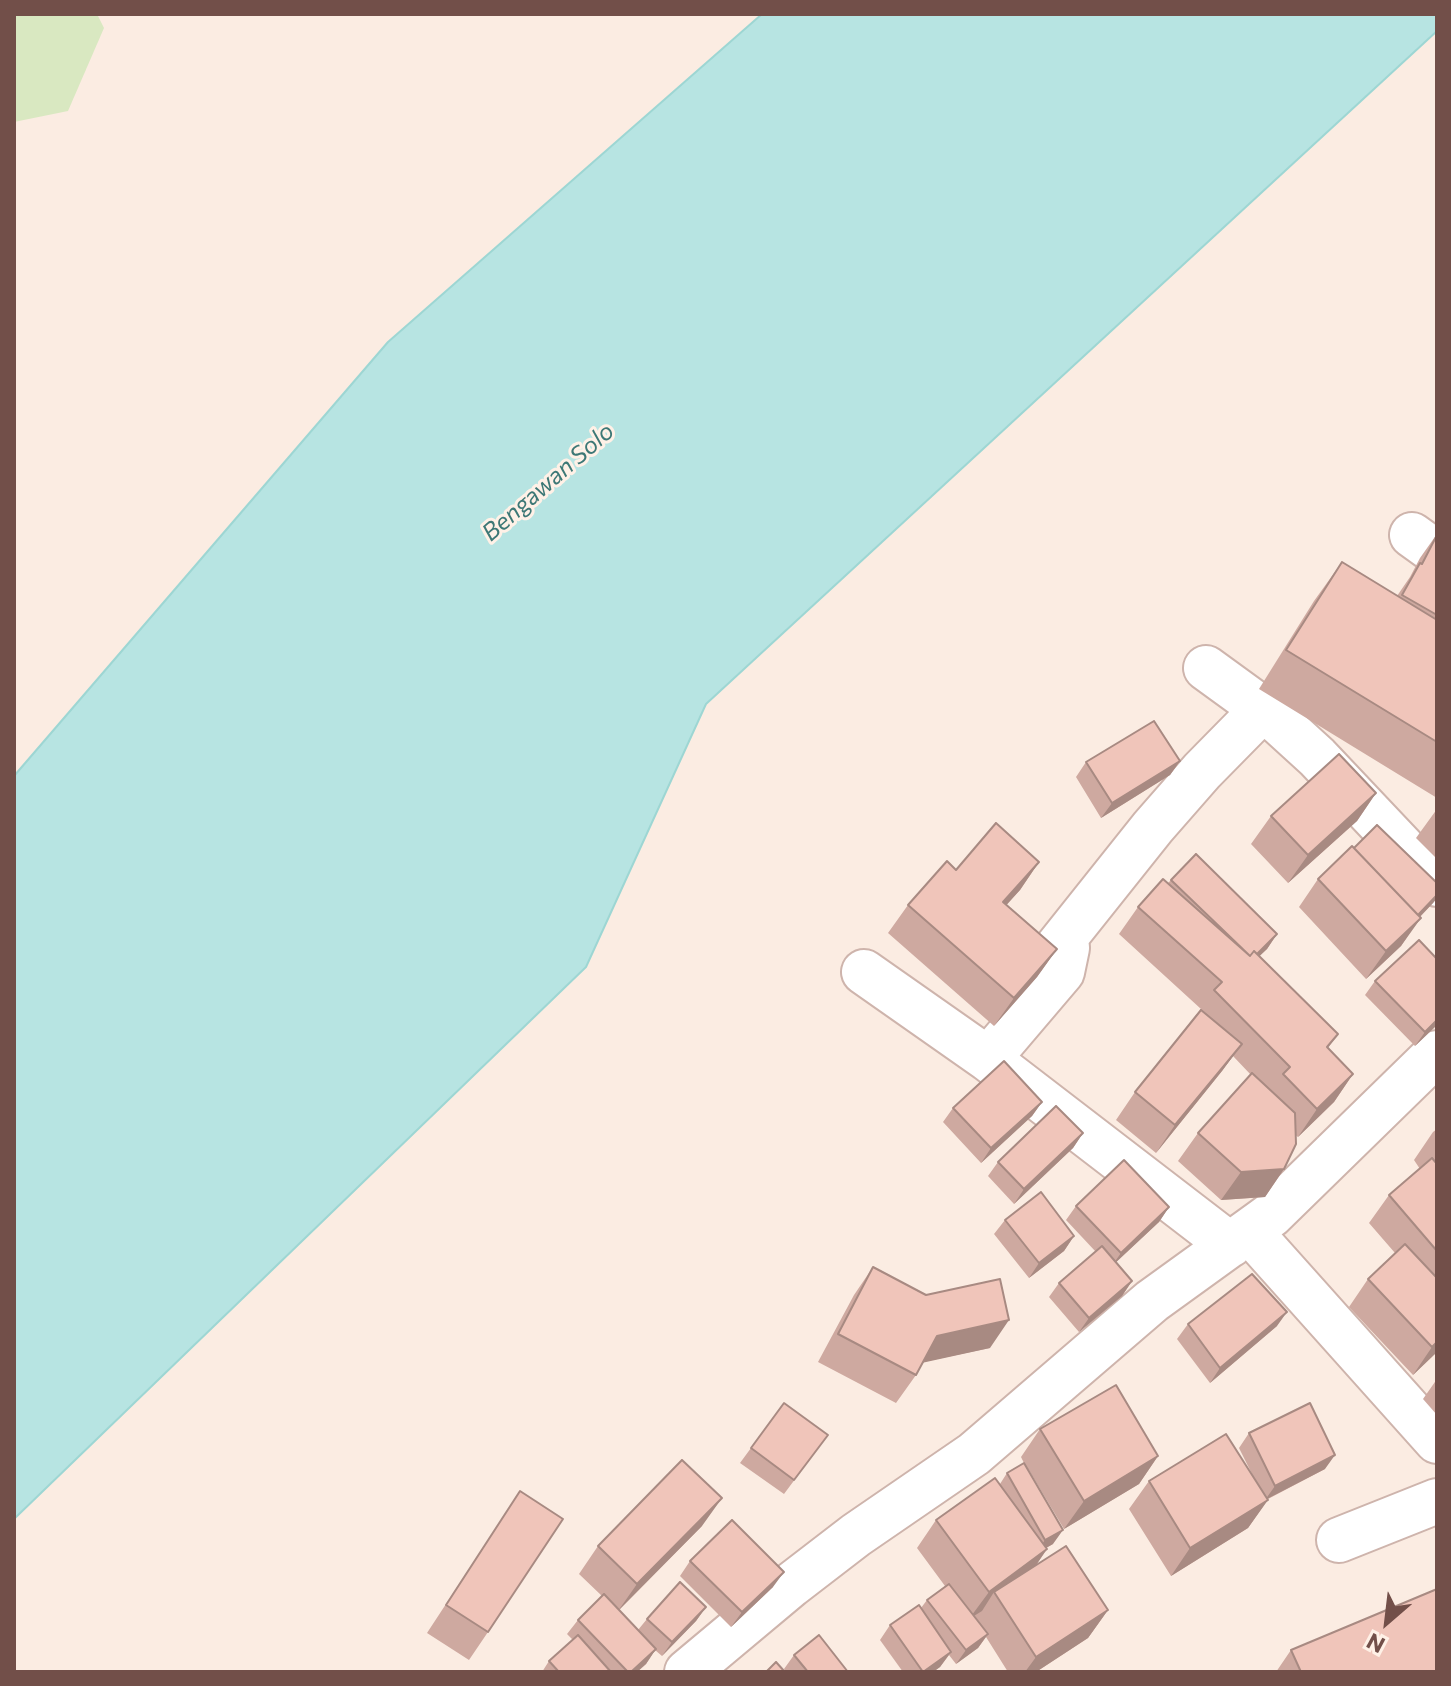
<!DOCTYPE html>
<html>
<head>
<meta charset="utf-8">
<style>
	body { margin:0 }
	#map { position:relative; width:1451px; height:1686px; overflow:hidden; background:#fbece2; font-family:Commissioner,sans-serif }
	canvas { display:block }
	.frame { position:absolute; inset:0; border:16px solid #724f49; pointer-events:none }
	.north { position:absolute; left:1347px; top:1582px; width:80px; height:80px; -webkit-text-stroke:6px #fff1e7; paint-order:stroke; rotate:208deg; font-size:22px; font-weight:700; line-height:32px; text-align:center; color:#724f49 }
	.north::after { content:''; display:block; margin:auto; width:28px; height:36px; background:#724f49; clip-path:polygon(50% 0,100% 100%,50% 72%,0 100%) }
</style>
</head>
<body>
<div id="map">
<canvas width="1451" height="1686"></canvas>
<div class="frame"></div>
<div class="north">N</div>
</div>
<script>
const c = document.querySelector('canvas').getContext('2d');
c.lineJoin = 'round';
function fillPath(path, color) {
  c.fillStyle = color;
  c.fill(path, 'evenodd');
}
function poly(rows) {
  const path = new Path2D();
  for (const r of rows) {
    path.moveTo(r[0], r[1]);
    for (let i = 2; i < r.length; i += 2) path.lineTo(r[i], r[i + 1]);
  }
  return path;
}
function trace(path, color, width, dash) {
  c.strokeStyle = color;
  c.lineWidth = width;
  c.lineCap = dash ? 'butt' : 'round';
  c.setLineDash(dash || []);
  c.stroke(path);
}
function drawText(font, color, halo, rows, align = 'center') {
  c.font = font + ' Commissioner,sans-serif';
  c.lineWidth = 6;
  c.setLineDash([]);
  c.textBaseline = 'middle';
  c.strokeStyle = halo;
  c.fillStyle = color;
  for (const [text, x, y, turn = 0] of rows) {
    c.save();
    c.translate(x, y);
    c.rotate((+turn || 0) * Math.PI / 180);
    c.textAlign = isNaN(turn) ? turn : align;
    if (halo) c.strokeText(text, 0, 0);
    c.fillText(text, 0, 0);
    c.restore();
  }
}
fillPath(poly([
	[14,14,97,14,104,28,68,111,14,122]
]), '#d9e8c1');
const water = poly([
	[762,14,1437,14,1437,31,706,704,586,967,14,1519,14,776,388,342,762,14]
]);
fillPath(water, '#b7e4e2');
trace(water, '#9dd6d3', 2);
const street = poly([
	[1412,535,1437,553],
	[1206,668,1272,716,1317,757,1437,884],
	[1051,955,1153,827,1202,771,1262,710],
	[864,972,988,1059,1230,1245],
	[988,1059,1062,972,1067,948,1066,937],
	[1250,1232,1437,1441],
	[1339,1540,1437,1501],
	[687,1672,791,1585,856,1535,974,1454,1152,1301,1271,1215,1437,1053]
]);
trace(street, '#ceb4ac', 48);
trace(street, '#fff', 44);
fillPath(poly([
	[1437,534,1437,798,1259,689,1314,601,1342,562,1397,596,1410,577,1420,558],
	[1180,761,1170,775,1101,818,1076,777,1086,762],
	[1376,793,1357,821,1288,883,1251,844,1271,816],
	[1437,809,1437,859,1416,838],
	[1354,848,1437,883,1437,898,1433,903,1420,917,1401,946,1366,979,1299,907,1318,879],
	[1039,862,1020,890,1006,905,1057,949,1037,977,994,1026,888,933,908,905,956,870],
	[1171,880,1277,934,1267,949,1259,956,1338,1034,1328,1048,1353,1074,1334,1102,1298,1137,1295,1135,1284,1169,1265,1197,1221,1200,1178,1161,1198,1133,1251,1075,1233,1056,1222,1071,1156,1153,1116,1120,1135,1092,1201,1009,1119,934,1138,907,1168,883],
	[1437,959,1437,1025,1415,1046,1365,995,1375,981],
	[1042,1102,1032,1116,981,1163,943,1122,953,1108],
	[1437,1129,1437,1352,1413,1375,1349,1307,1368,1279,1395,1253,1369,1223,1389,1195,1420,1169,1414,1160,1433,1132],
	[1083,1133,1073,1148,1014,1204,988,1176,998,1162],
	[1076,1206,1169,1207,1159,1222,1116,1262,1132,1281,1122,1296,1079,1332,1049,1297,1059,1283,1096,1252,1066,1220],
	[1005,1220,1074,1236,1064,1251,1029,1278,994,1234],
	[873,1267,990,1348,923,1362,916,1375,896,1403,818,1362,854,1295],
	[1188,1324,1277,1326,1210,1383,1177,1339],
	[1437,1379,1437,1415,1423,1399],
	[1040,1429,1158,1456,1139,1484,1064,1529,1027,1467,1053,1544,1046,1548,1047,1549,1036,1565,1108,1610,1088,1638,1036,1672,1008,1672,986,1637,978,1648,956,1664,949,1655,940,1667,933,1672,903,1672,880,1640,890,1625,921,1608,927,1600,945,1586,917,1548,936,1520,1000,1484,1007,1473,1024,1463,1021,1457],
	[1249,1433,1325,1469,1268,1499,1248,1528,1171,1576,1129,1509,1149,1481,1254,1478,1239,1448],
	[828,1435,784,1494,740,1463,751,1448],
	[520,1491,488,1632,469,1660,427,1633],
	[702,1526,619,1610,638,1630,647,1619,706,1607,696,1621,662,1656,655,1650,646,1664,637,1672,542,1672,549,1661,573,1640,567,1634,578,1620,602,1596,579,1574,598,1546],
	[690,1561,773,1587,731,1627,680,1576],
	[1291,1650,1437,1672,1276,1672],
	[794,1655,848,1672,786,1672,784,1669]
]), '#cea9a0');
fillPath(poly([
	[1180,761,1170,775,1101,818,1112,803],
	[1376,793,1357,821,1288,883,1308,855],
	[1039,862,1020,890,984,930,1003,902],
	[1437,895,1437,898,1433,903,1407,930,1417,915],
	[1421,918,1401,946,1366,979,1386,951],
	[1277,934,1267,949,1241,974,1251,960],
	[1057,949,1037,977,994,1026,1014,998],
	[1437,1020,1437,1025,1415,1046,1425,1032],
	[1242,1044,1222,1071,1156,1153,1175,1125],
	[1353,1074,1334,1102,1298,1137,1317,1109],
	[1042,1102,1032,1116,981,1163,991,1148],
	[1083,1133,1073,1148,1014,1204,1024,1189],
	[1284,1169,1265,1197,1221,1200,1241,1172],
	[1169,1207,1159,1222,1111,1267,1121,1253],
	[1074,1236,1064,1251,1029,1278,1039,1263],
	[1132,1281,1122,1296,1079,1332,1089,1318],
	[1287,1312,1277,1326,1210,1383,1220,1368],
	[1009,1320,990,1348,917,1364,937,1336],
	[1437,1342,1437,1352,1413,1375,1432,1347],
	[1335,1455,1325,1469,1265,1500,1275,1486],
	[1158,1456,1139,1484,1064,1529,1084,1501],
	[722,1498,702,1526,618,1611,637,1584],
	[1268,1500,1248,1528,1171,1576,1190,1548],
	[1063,1530,1053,1544,1035,1554,1045,1540],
	[1047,1549,1028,1577,994,1592,982,1611,969,1619,989,1592],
	[784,1572,773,1587,731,1627,742,1612],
	[706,1607,696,1621,662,1656,672,1642],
	[1108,1610,1088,1638,1036,1672,1025,1672,1036,1657],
	[988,1634,978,1648,956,1664,966,1650],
	[656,1649,646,1664,637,1672,631,1672],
	[951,1652,940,1667,933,1672,923,1672]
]), '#a88a82');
const building = poly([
	[1437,535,1437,615,1402,595,1420,563,1422,564,1437,535],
	[1342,562,1437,620,1437,742,1286,650,1342,562],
	[1154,721,1180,761,1112,803,1086,762,1154,721],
	[1339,754,1376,793,1308,855,1271,816,1339,754],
	[996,823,1039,862,1003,902,1057,949,1014,998,908,905,947,861,956,870,996,823],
	[1377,825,1437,883,1437,895,1418,915,1354,848,1377,825],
	[1352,846,1421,918,1386,951,1318,879,1352,846],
	[1196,854,1277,934,1257,954,1254,951,1250,956,1171,880,1196,854],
	[1163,879,1250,956,1254,951,1338,1034,1327,1047,1353,1074,1317,1109,1283,1074,1290,1067,1214,990,1222,982,1138,907,1163,879],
	[1419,940,1437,959,1437,1020,1425,1032,1375,981,1419,940],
	[1201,1010,1242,1044,1175,1125,1135,1092,1201,1010],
	[1004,1061,1042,1102,991,1148,953,1108,1004,1061],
	[1252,1073,1295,1113,1296,1144,1284,1169,1241,1172,1198,1133,1252,1073],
	[1056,1106,1083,1133,1024,1189,998,1162,1056,1106],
	[1432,1158,1437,1164,1437,1251,1389,1195,1432,1158],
	[1124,1160,1169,1207,1121,1253,1076,1206,1124,1160],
	[1041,1192,1074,1236,1039,1263,1005,1220,1041,1192],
	[1405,1244,1437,1278,1437,1342,1432,1347,1368,1279,1405,1244],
	[1102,1246,1132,1281,1089,1318,1059,1283,1102,1246],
	[873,1267,926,1295,1000,1279,1009,1320,937,1336,916,1375,838,1334,873,1267],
	[1252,1274,1287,1312,1220,1368,1188,1324,1252,1274],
	[1116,1385,1158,1456,1084,1501,1040,1429,1116,1385],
	[784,1403,828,1435,794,1480,751,1448,784,1403],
	[1310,1403,1335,1455,1275,1486,1249,1433,1310,1403],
	[1226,1434,1268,1500,1190,1548,1149,1481,1226,1434],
	[682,1460,722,1498,637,1584,598,1546,682,1460],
	[1024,1463,1063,1530,1045,1540,1007,1473,1024,1463],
	[995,1478,1047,1549,989,1592,936,1520,995,1478],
	[520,1491,563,1519,488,1632,446,1605,520,1491],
	[732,1520,784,1572,742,1612,690,1561,732,1520],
	[1066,1546,1108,1610,1036,1657,994,1592,1066,1546],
	[680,1582,706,1607,672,1642,647,1619,680,1582],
	[949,1584,988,1634,966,1650,927,1600,949,1584],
	[1437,1589,1437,1672,1301,1672,1291,1650,1437,1589],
	[604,1594,656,1649,631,1672,628,1672,578,1620,604,1594],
	[919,1605,951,1652,923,1672,890,1625,919,1605],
	[578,1635,611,1672,559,1672,549,1661,578,1635],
	[819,1635,848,1672,808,1672,794,1655,819,1635],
	[776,1662,785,1672,766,1672,776,1662]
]);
fillPath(building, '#f0c5ba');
trace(building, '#a88a82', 2);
drawText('italic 24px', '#3d7876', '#fff1e7', [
	["Bengawan Solo",548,482,-41]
]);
</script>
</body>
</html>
